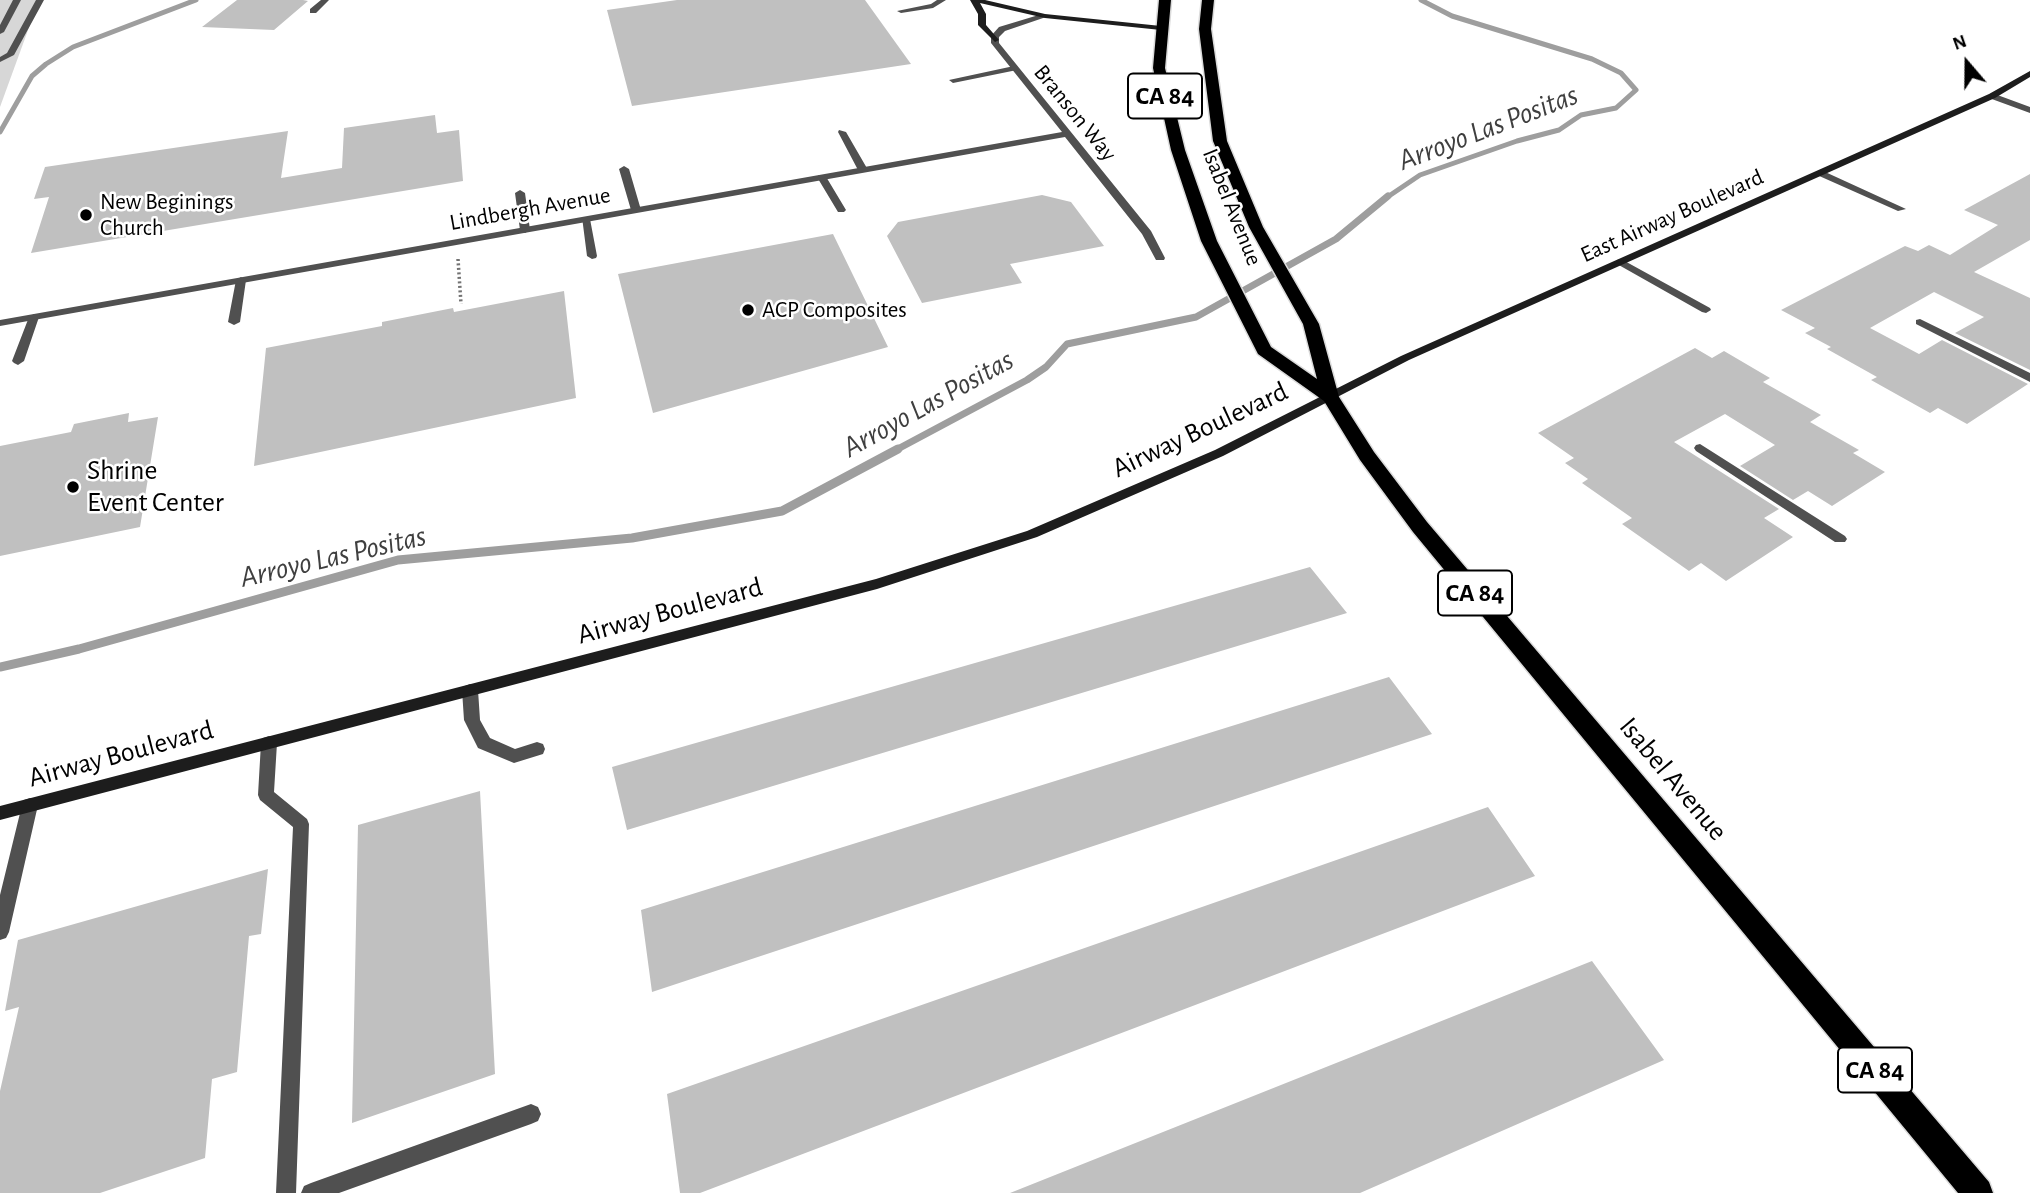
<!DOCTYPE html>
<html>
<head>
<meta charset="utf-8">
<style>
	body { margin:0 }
	#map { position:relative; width:2030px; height:1193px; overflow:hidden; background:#fff; font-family:"Alegreya Sans",sans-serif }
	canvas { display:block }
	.north { position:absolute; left:1932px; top:28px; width:70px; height:70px; -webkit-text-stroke:5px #fff; paint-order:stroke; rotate:340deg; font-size:19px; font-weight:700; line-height:28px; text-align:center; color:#000 }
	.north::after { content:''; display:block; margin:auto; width:24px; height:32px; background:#000; clip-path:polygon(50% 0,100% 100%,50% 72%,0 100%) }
</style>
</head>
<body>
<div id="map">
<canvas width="2030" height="1193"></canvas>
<div class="north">N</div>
</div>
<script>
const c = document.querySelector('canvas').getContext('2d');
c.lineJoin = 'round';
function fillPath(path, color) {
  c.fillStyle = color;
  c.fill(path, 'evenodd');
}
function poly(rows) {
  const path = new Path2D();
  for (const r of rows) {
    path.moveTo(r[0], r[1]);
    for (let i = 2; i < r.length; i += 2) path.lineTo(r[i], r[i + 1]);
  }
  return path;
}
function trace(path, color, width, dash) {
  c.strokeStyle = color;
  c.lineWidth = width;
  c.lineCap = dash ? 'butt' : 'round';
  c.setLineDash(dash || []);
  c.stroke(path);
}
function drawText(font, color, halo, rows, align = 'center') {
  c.font = font + ' "Alegreya Sans",sans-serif';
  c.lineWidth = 5;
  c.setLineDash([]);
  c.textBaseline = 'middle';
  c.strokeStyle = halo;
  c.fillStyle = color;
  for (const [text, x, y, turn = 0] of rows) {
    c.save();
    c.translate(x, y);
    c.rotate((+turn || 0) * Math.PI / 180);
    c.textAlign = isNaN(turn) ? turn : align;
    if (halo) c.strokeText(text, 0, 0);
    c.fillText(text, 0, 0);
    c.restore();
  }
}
fillPath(poly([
	[0,0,39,0,0,107]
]), '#d7d7d7');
trace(poly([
	[0,132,32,76,46,64,73,47,196,0],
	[1386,198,1420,175,1517,141,1559,130,1581,115,1616,108,1636,90,1621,73,1592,59,1452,16,1421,0]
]), '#9e9e9e', 5);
trace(poly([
	[894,451,1027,380,1046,367,1067,344,1196,317,1336,239,1388,196]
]), '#9e9e9e', 7);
trace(poly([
	[0,667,79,649,398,560,632,538,782,511,898,449]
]), '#9e9e9e', 9);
fillPath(poly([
	[237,0,303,0,308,1,274,30,202,27],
	[677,0,865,0,911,64,632,106,607,10],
	[435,115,437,133,459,130,463,181,31,253,49,197,34,199,45,167,288,131,281,178,342,168,344,128],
	[2030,174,2030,240,1974,272,2030,298,2030,370,1955,333,1984,317,1934,292,1870,328,1919,354,1942,340,2028,384,1967,424,1938,408,1930,413,1871,380,1877,377,1827,349,1831,347,1805,333,1815,328,1781,310,1905,246,1918,251,1929,245,1950,255,1998,225,1964,210],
	[1042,195,1071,202,1104,246,1010,264,1022,283,922,303,887,236,898,222],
	[833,234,888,347,653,413,618,274],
	[564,291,576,398,254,466,266,348,382,326,382,322,453,308,454,312],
	[1695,348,1712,358,1724,351,1770,378,1763,382,1821,415,1810,422,1859,450,1853,453,1885,472,1832,506,1808,491,1793,500,1740,466,1775,445,1725,414,1674,442,1779,509,1764,518,1793,537,1726,581,1701,563,1689,571,1622,524,1632,518,1582,483,1588,479,1565,463,1574,458,1538,433],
	[129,413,128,422,158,417,140,527,0,556,0,446,71,432,74,424],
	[1310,567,1347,613,627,830,612,767],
	[1389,677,1432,734,652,992,641,910],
	[480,791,495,1074,352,1123,358,825],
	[1488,807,1535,876,700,1193,680,1193,667,1094],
	[268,869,261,934,249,936,237,1072,212,1079,205,1158,100,1193,0,1193,0,1091,19,1007,5,1011,18,940],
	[1592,961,1664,1060,1360,1193,1010,1193]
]), '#c0c0c0');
const highway = poly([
	[1159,0,1171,0,1165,68,1185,150,1217,241,1271,347,1317,379,1303,324,1249,227,1213,141,1199,29,1202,0,1214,0,1211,29,1227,141,1263,227,1319,324,1339,397,1374,452,1427,522,1989,1182,1993,1193,1958,1193,1413,532,1360,460,1324,401,1258,354,1201,241,1171,150,1153,68,1159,0]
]);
trace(highway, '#dbdbdb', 3);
trace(poly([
	[458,259,461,304]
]), '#727272', 3.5, [2, 2.5]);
fillPath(poly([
	[13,0,21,0,4,32,0,34,0,25,13,0],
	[36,0,44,0,14,55,0,62,0,57,7,53,36,0],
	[321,0,329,0,316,13,310,13,310,9,321,0],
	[937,0,946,0,933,8,901,13,897,11,931,4,937,0],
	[1014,66,1018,68,1017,70,953,83,949,80,1014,66],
	[1992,93,2030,107,2030,113,1989,98,1988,96,1992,93],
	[839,130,846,132,868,170,866,172,858,170,838,132,839,130],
	[624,166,629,169,641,210,639,212,631,210,619,169,624,166],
	[1817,171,1823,171,1906,209,1898,211,1817,175,1817,171],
	[819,175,825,175,846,210,844,212,838,212,817,177,819,175],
	[520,190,525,193,530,230,525,233,520,230,515,193,520,190],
	[582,217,590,219,597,256,596,258,592,259,587,256,582,217],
	[1621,259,1710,308,1711,310,1706,313,1702,312,1617,264,1617,260,1621,259],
	[241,277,246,280,240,322,234,325,228,322,236,280,241,277],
	[34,314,39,317,24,361,18,365,14,363,12,361,29,317,34,314],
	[1920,319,2030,373,2030,382,1916,324,1916,320,1920,319],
	[1700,444,1845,536,1847,539,1845,542,1835,542,1696,451,1694,448,1696,445,1700,444],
	[470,684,475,686,478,690,480,720,490,738,515,749,537,742,543,744,545,749,543,754,514,763,478,748,464,720,462,690,465,686,470,684],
	[269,736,275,738,277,743,274,792,307,819,309,824,296,1193,276,1193,293,827,260,800,258,795,261,743,263,738,269,736],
	[30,798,36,800,38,805,9,932,6,938,0,940,0,895,22,805,24,800,30,798],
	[531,1104,538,1107,541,1114,538,1121,531,1124,339,1193,301,1193,304,1186,311,1183,531,1104]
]), '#505050');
fillPath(poly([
	[1042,14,1049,16,1005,31,999,37,999,43,1151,231,1165,258,1164,260,1156,260,1142,234,1065,137,0,326,0,320,1062,132,991,43,991,36,999,27,1042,14]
]), '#505050');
fillPath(poly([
	[970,0,985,0,1045,14,1161,26,1165,28,1161,30,1045,18,980,3,986,14,986,25,999,40,995,42,978,25,978,14,970,0],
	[2030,71,2030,77,1995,98,1409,360,1223,456,1037,537,877,589,0,820,0,806,876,579,1027,531,1215,450,1401,356,1989,94,2030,71]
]), '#1d1d1d');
fillPath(highway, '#000');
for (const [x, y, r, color] of [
	[86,215,7,"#000"],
	[748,310,7,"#000"],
	[73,487,7,"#000"]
]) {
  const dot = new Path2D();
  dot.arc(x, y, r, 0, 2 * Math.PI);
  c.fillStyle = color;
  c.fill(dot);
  trace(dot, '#fff', 2.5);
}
drawText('23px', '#000', '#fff', [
	["Branson Way",1075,113,51],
	["Isabel Avenue",1232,207,68],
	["Lindbergh Avenue",530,209,-10],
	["East Airway Boulevard",1672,216,-24]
]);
drawText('23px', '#000', '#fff', [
	["New Beginings",100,202],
	["Church",100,228],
	["ACP Composites",762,310]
], 'left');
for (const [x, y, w] of [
	[1165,96,74],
	[1475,593,74],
	[1875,1070,74]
]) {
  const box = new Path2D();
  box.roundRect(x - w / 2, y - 22.5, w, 45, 5);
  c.fillStyle = '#fff';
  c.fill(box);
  trace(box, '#000', 2);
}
drawText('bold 26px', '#000', null, [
	["CA 84",1165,96],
	["CA 84",1475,593],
	["CA 84",1875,1070]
]);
drawText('28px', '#000', '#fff', [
	["Airway Boulevard",1200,430,-25],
	["Airway Boulevard",670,611,-15],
	["Airway Boulevard",121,754,-15],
	["Isabel Avenue",1673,779,50]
]);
drawText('28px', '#000', '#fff', [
	["Shrine",87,471],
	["Event Center",87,503]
], 'left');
drawText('italic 30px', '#3f3f3f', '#fff', [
	["Arroyo Las Positas",1488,128,-21],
	["Arroyo Las Positas",928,404,-29],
	["Arroyo Las Positas",333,557,-13]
]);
</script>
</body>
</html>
